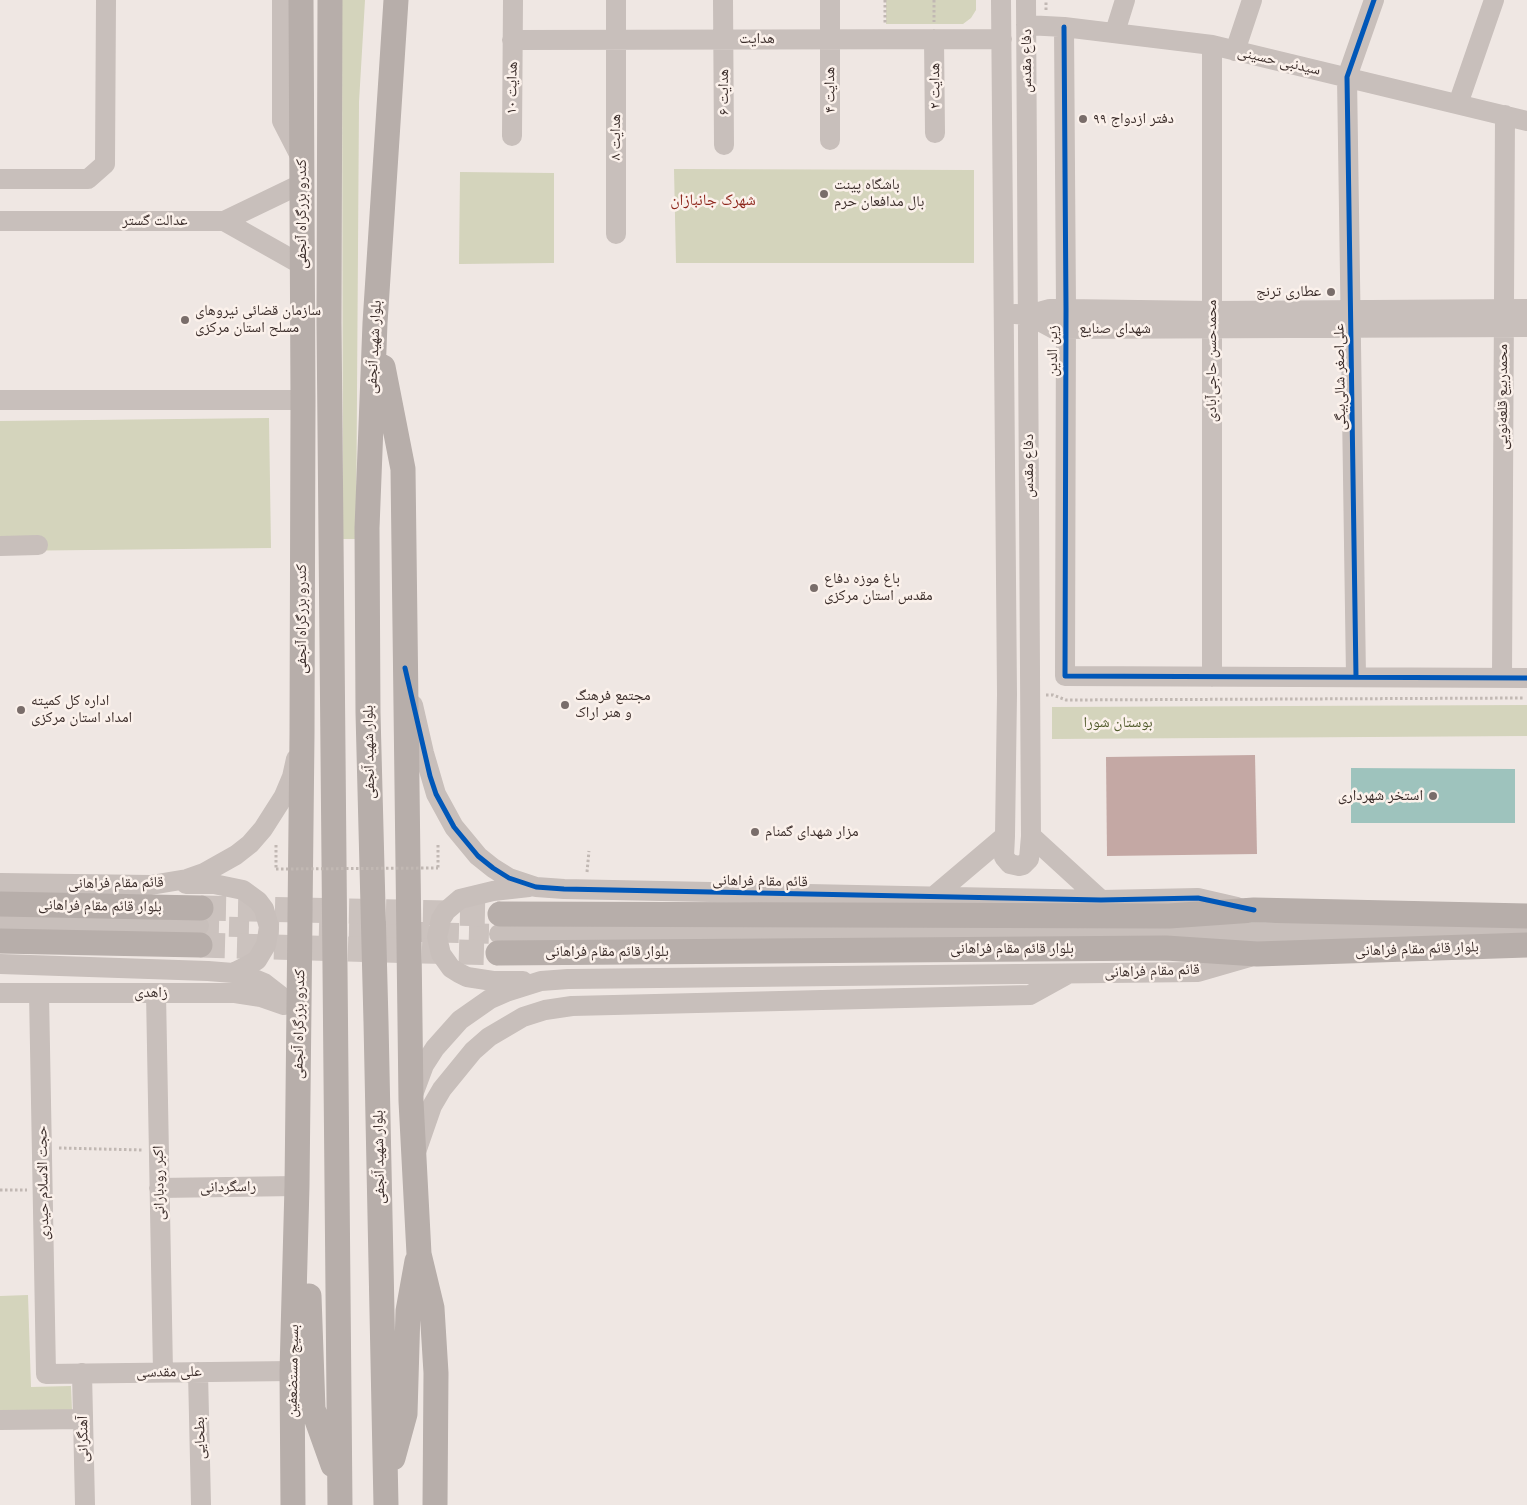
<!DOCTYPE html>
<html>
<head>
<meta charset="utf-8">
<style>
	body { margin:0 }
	canvas { display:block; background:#efe7e3 }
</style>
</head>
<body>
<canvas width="1527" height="1505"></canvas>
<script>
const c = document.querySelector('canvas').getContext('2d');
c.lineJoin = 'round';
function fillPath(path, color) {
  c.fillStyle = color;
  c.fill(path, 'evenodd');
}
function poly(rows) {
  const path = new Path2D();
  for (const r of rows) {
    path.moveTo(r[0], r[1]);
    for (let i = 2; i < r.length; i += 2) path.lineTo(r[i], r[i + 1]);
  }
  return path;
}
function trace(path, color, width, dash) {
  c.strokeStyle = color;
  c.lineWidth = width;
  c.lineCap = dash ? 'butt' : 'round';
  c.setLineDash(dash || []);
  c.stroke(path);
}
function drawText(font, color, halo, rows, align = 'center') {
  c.font = font + ' Montserrat,"Noto Naskh Arabic",sans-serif';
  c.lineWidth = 5;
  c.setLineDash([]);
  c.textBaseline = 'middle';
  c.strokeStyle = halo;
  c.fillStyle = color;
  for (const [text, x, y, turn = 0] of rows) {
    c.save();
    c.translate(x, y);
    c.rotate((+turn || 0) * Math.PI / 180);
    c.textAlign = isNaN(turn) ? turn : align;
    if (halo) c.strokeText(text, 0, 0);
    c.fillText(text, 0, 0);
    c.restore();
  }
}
fillPath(poly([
	[342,0,365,0,359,102,356,539,343,539],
	[886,0,976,0,976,10,971,18,963,24,886,24],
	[674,169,974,170,974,263,676,263],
	[460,172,554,173,554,263,459,264],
	[269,418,271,548,0,551,0,421],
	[1527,705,1527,736,1052,739,1052,707],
	[28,1295,31,1387,71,1386,72,1410,0,1412,0,1296]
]), '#d4d4bc');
fillPath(poly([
	[1351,768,1515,769,1515,823,1351,823]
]), '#9ec3bd');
fillPath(poly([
	[1255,755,1257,854,1107,856,1106,757]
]), '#c4a8a4');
trace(poly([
	[199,926,499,934]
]), '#cbc2be', 20, [20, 10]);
trace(poly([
	[201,908,500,914],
	[200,945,498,953]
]), '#cbc2be', 25, [25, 12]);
trace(poly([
	[885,0,885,23],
	[934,0,934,22],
	[1046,10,1046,0],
	[1046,695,1053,695,1066,700,1523,698],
	[276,845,276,869],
	[438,845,438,868],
	[587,872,589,851],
	[59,1148,143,1150],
	[0,1190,27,1190]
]), '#c1b8b3', 3, [2.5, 2.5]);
trace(poly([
	[282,0,282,121,301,158],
	[723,0,724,145],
	[830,0,830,140],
	[1026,0,1031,836,1101,900],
	[1026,25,1064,27,1212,45,1527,121],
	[1064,27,1066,309,1065,676,1527,678],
	[1115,32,1125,0],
	[934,39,935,133],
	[512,40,1002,39],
	[1235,51,1252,0],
	[1458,104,1494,0],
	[512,136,513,0],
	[0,179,88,179,105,164,106,0],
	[0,221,224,221,301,184],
	[224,221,302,265],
	[616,234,616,0],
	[1015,314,1028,315,1050,309,1066,309,1212,311,1527,309],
	[1028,315,1054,329,1527,327],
	[0,400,303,400],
	[0,546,38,545],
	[1212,677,1212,45],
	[1356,677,1347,77,1374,0],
	[1502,678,1505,115],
	[413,705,424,753,436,794,454,827,478,856,493,868,509,878,536,887,564,889,1101,900,1198,898,1237,907],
	[1005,836,1004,857,1010,864,1019,866,1023,865,1029,859,1031,836],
	[0,883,151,885,187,879,204,873,236,855,250,844,263,829,284,796,292,777,296,759],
	[186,884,214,884,243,890,258,901,264,909,269,927,266,945,257,960,249,965,233,973],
	[933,897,1005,836,1007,694,1001,0],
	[0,922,199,926],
	[499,934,1101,934,1508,931,1527,928],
	[0,964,208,971,233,973,252,978,264,983,300,1011],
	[523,981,493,981,467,977,459,973,451,968,441,954,437,937,441,919,446,911,460,899,493,891,529,887],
	[0,993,235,993,261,997,284,1005],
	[39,993,46,1374,292,1371],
	[156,993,163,1372],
	[414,1092,424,1065,435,1048,460,1020,490,999,506,992,541,981,568,979,1198,972,1250,957],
	[416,1152,432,1106,442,1089,473,1051,489,1037,523,1017,545,1010,572,1006,1030,995,1068,974],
	[159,1188,297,1186],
	[198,1372,201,1505],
	[82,1373,85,1505],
	[0,1420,83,1419]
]), '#c8bfbb', 20);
trace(poly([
	[330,0,329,322,340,1505],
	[383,367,403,469,411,1101,419,1254,432,1308,436,1373,435,1505],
	[0,904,201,908],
	[500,914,1169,916,1254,910,1527,916],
	[0,941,200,945],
	[498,953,1166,948,1257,954,1527,945],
	[309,1296,313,1409,333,1465],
	[393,1458,405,1414,408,1311,417,1261],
	[293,1505,292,1371,297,1186,302,735,303,400,301,0],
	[386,1505,376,1022,368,713,367,528,375,323,396,0]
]), '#b7aeaa', 25);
trace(poly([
	[276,869,438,868]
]), '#c1b8b3', 3, [2.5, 2.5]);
trace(poly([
	[1064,27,1066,309,1065,676,1527,678],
	[405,668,430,776,436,794,454,827,478,856,493,868,509,878,536,887,564,889,1101,900,1198,898,1254,910],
	[1356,677,1347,77,1374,0]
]), '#0057b8', 5);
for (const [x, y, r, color] of [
	[1083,119,5,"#796d6a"],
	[824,194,5,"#796d6a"],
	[1331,292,5,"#796d6a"],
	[185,320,5,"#796d6a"],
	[814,588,5,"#796d6a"],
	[565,705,5,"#796d6a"],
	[21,710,5,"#796d6a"],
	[1433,796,5,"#796d6a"],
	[755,832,5,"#796d6a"]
]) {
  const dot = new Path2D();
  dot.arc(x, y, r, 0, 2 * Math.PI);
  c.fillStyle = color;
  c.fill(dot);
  trace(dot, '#fbf1eb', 2);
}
drawText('15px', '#3a2c29', '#fbf1eb', [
	["هدایت",757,39],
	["دفاع مقدس",1027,61,-90],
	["سیدنبی حسینی",1279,61,13],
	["هدایت ۲",935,86,-91],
	["هدایت ۱۰",512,88,-89],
	["هدایت ۴",830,90,-91],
	["هدایت ۶",724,92,-90],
	["هدایت ۸",616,137,-90],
	["کندرو بزرگراه آنجفی",302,214,-90],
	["عدالت گستر",155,221],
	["شهدای صنایع",1115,329],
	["بلوار شهید آنجفی",374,347,-87],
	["زین الدین",1053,351,-90],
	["محمدحسن حاجی‌آبادی",1212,361,-90],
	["علی‌اصغر شالی‌بیگی",1340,377,-91],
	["محمدربیع قلعه‌نویی",1503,397,-90],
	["دفاع مقدس",1029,466,-90],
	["کندرو بزرگراه آنجفی",302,619,-90],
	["بلوار شهید آنجفی",369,752,-91],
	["قائم مقام فراهانی",760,881,1],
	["قائم مقام فراهانی",116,883,-1],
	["بلوار قائم مقام فراهانی",100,906,1],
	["بلوار قائم مقام فراهانی",1012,949],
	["بلوار قائم مقام فراهانی",1417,949,-2],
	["بلوار قائم مقام فراهانی",607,952],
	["قائم مقام فراهانی",1152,971,-2],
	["زاهدی",151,993],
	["کندرو بزرگراه آنجفی",299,1024,-89],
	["بلوار شهید آنجفی",379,1157,-91],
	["حجت الاسلام حیدری",43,1183,-91],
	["اکبر رودبارانی",159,1183,-91],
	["راسگردانی",228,1187,-1],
	["بسیج مستضعفین",293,1371,-89],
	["علی مقدسی",169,1372,-1],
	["بطحایی",200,1438,-91],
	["آهنگرانی",83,1439,-91]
]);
drawText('15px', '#3a2c29', '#fbf1eb', [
	["دفتر ازدواج ۹۹",1093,119],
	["باشگاه پینت",834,185],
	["بال مدافعان حرم",834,202],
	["عطاری ترنج",1321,292,"right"],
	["سازمان قضائی نیروهای",195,311],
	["مسلح استان مرکزی",195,328],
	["باغ موزه دفاع",824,579],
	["مقدس استان مرکزی",824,596],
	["مجتمع فرهنگ",575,696],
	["و هنر اراک",575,713],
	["اداره کل کمیته",31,701],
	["امداد استان مرکزی",31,718],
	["استخر شهرداری",1423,796,"right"],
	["مزار شهدای گمنام",765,832]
], 'left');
drawText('15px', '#505a2b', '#fbf1eb', [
	["بوستان شورا",1118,723]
]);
drawText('16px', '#8e271c', '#fbf1eb', [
	["شهرک جانبازان",713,200]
]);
</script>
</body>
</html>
